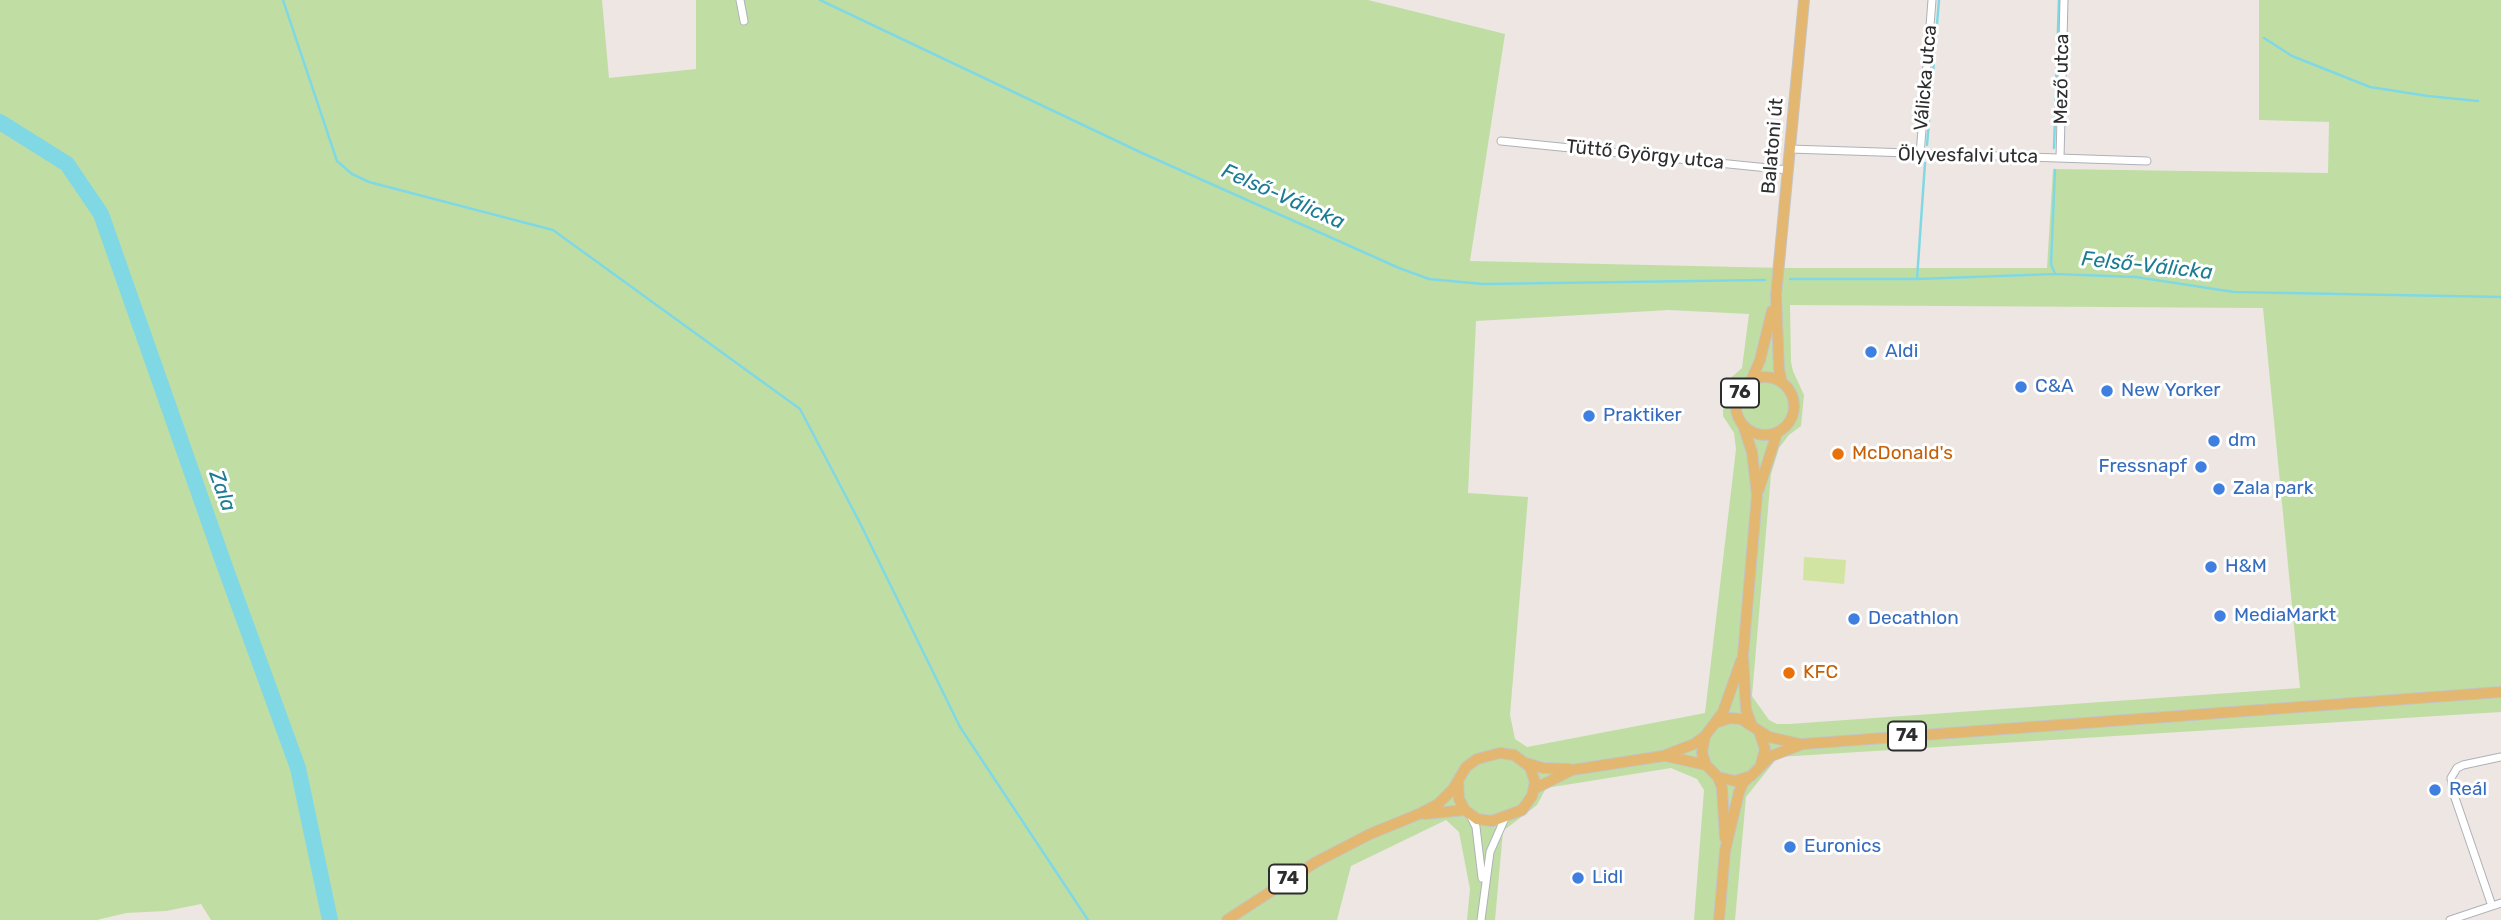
<!DOCTYPE html>
<html>
<head>
<meta charset="utf-8">
<style>
	body { margin:0 }
	canvas { display:block; background:#ede6e2 }
</style>
</head>
<body>
<canvas width="2501" height="920"></canvas>
<script>
const c = document.querySelector('canvas').getContext('2d');
c.lineJoin = 'round';
function fillPath(path, color) {
  c.fillStyle = color;
  c.fill(path, 'evenodd');
}
function poly(rows) {
  const path = new Path2D();
  for (const r of rows) {
    if (r.length === 3) {
      path.moveTo(r[0] + r[2], r[1]);
      path.arc(r[0], r[1], r[2], 0, 2 * Math.PI);
      continue;
    }
    path.moveTo(r[0], r[1]);
    for (let i = 2; i < r.length; i += 2) path.lineTo(r[i], r[i + 1]);
  }
  return path;
}
function trace(path, color, width, dash) {
  c.strokeStyle = color;
  c.lineWidth = width;
  c.lineCap = dash ? 'butt' : 'round';
  c.setLineDash(dash || []);
  c.stroke(path);
}
function drawText(font, color, halo, rows, align = 'center') {
  c.font = font + ' Rubik,sans-serif';
  c.lineWidth = 6;
  c.setLineDash([]);
  c.textBaseline = 'middle';
  c.strokeStyle = halo;
  c.fillStyle = color;
  for (const [text, x, y, turn = 0] of rows) {
    c.save();
    c.translate(x, y);
    c.rotate((+turn || 0) * Math.PI / 180);
    c.textAlign = isNaN(turn) ? turn : align;
    if (halo) c.strokeText(text, 0, 0);
    c.fillText(text, 0, 0);
    c.restore();
  }
}
fillPath(poly([
	[0,0,602,0,609,78,696,69,696,0,1368,0,1505,34,1470,261,1784,268,2047,268,2053,169,2328,173,2329,122,2259,120,2259,0,2501,0,2501,712,1778,757,1746,797,1735,920,1694,920,1704,790,1697,779,1671,768,1546,788,1537,805,1503,831,1495,920,1467,920,1470,889,1459,832,1446,820,1351,866,1337,920,211,920,201,904,166,911,126,913,97,920,0,920],
	[1790,305,2263,308,2300,688,1789,724,1777,724,1769,720,1752,696,1771,474,1779,448,1789,435,1801,426,1804,395,1793,371,1791,362],
	[1669,310,1749,314,1742,368,1724,384,1723,416,1734,433,1736,449,1705,713,1527,747,1515,739,1510,715,1528,497,1468,493,1476,321]
]), '#c0dea4');
fillPath(poly([
	[1804,557,1846,560,1844,584,1803,580]
]), '#d2e4a1');
trace(poly([
	[283,0,337,161,352,174,369,182,553,230,800,409,860,523,960,727,1088,920],
	[820,0,1142,153,1399,268,1429,279,1483,284,1765,280],
	[2264,38,2292,56,2370,87,2428,96,2478,101],
	[1927,145,1939,0],
	[2054,148,2059,0],
	[2055,274,2051,264,2055,170],
	[1790,279,1917,279,2055,274,2136,277,2234,292,2501,297],
	[1917,279,1925,163]
]), '#80d8e4', 2.5);
trace(poly([
	[0,122,67,164,101,214,225,567,298,768,330,920]
]), '#80d8e4', 16);
const street = poly([
	[740,0,744,21],
	[1501,141,1788,170],
	[1790,149,2147,161],
	[1920,155,1932,0],
	[2060,158,2064,0],
	[1470,815,1476,827,1482,878],
	[2492,906,2453,792,2451,778,2457,768,2463,765,2501,757],
	[1481,920,1490,852,1505,818],
	[2450,920,2501,903]
]);
const primary = poly([
	[1765,406,29],
	[1751,381,1760,360,1772,311],
	[1782,383,1779,369,1776,295,1804,0],
	[1743,425,1752,452,1757,495,1743,655,1746,710,1751,723],
	[1759,489,1777,433],
	[1715,723,1730,718,1741,719,1769,737,1800,744],
	[1759,731,1765,749,1761,764],
	[1705,736,1702,753,1706,765,1718,777,1735,781,1751,776,1771,756,1803,744,2501,692],
	[1666,756,1706,765],
	[1526,763,1543,768,1569,769],
	[1718,777,1722,788,1725,838],
	[1534,789,1572,770,1663,756,1694,744,1705,736,1723,712,1741,661],
	[1425,814,1465,810],
	[1227,920,1316,862,1370,834,1419,814,1438,804,1453,789,1466,767,1477,759,1500,753,1514,755,1530,767,1535,782,1532,796,1522,810,1492,821,1477,819,1465,810,1459,799,1458,781],
	[1719,920,1725,851,1739,792,1743,783,1748,778]
]);
trace(street, '#aeb1b8', 9);
trace(primary, '#c4c4c4', 12);
trace(street, '#fff', 7);
trace(primary, '#e4b770', 10);
for (const [x, y, r, color] of [
	[1871,352,7,"#3f7fe0"],
	[2021,387,7,"#3f7fe0"],
	[2107,391,7,"#3f7fe0"],
	[1589,416,7,"#3f7fe0"],
	[2214,441,7,"#3f7fe0"],
	[1838,454,7,"#e8710a"],
	[2201,467,7,"#3f7fe0"],
	[2219,489,7,"#3f7fe0"],
	[2211,567,7,"#3f7fe0"],
	[2220,616,7,"#3f7fe0"],
	[1854,619,7,"#3f7fe0"],
	[1789,673,7,"#e8710a"],
	[2435,790,7,"#3f7fe0"],
	[1790,847,7,"#3f7fe0"],
	[1578,878,7,"#3f7fe0"]
]) {
  const dot = new Path2D();
  dot.arc(x, y, r, 0, 2 * Math.PI);
  c.fillStyle = color;
  c.fill(dot);
  trace(dot, '#fff', 2.5);
}
for (const [x, y, w] of [
	[1740,393,38],
	[1907,736,38],
	[1288,879,38]
]) {
  const box = new Path2D();
  box.roundRect(x - w / 2, y - 14.5, w, 29, 5);
  c.fillStyle = '#fff';
  c.fill(box);
  trace(box, '#2d2d2d', 2);
}
drawText('bold 18px', '#2d2d2d', null, [
	["76",1740,393],
	["74",1907,736],
	["74",1288,879]
]);
drawText('19px', '#2d2d2d', '#fff', [
	["Válicka utca",1926,78,-85],
	["Mező utca",2062,79,-89],
	["Balatoni út",1773,146,-85],
	["Tüttő György utca",1645,155,6],
	["Ölyvesfalvi utca",1968,156,1]
]);
drawText('19px', '#366cbe', '#fff', [
	["Aldi",1885,352],
	["C&A",2035,387],
	["New Yorker",2121,391],
	["Praktiker",1603,416],
	["dm",2228,441],
	["Fressnapf",2187,467,"right"],
	["Zala park",2233,489],
	["H&M",2225,567],
	["MediaMarkt",2234,616],
	["Decathlon",1868,619],
	["Reál",2449,790],
	["Euronics",1804,847],
	["Lidl",1592,878]
], 'left');
drawText('19px', '#c56008', '#fff', [
	["McDonald's",1852,454],
	["KFC",1803,673]
], 'left');
drawText('italic 21px', '#1b7c93', '#fff', [
	["Felső-Válicka",1283,197,24],
	["Felső-Válicka",2147,266,6],
	["Zala",222,491,70]
]);
</script>
</body>
</html>
